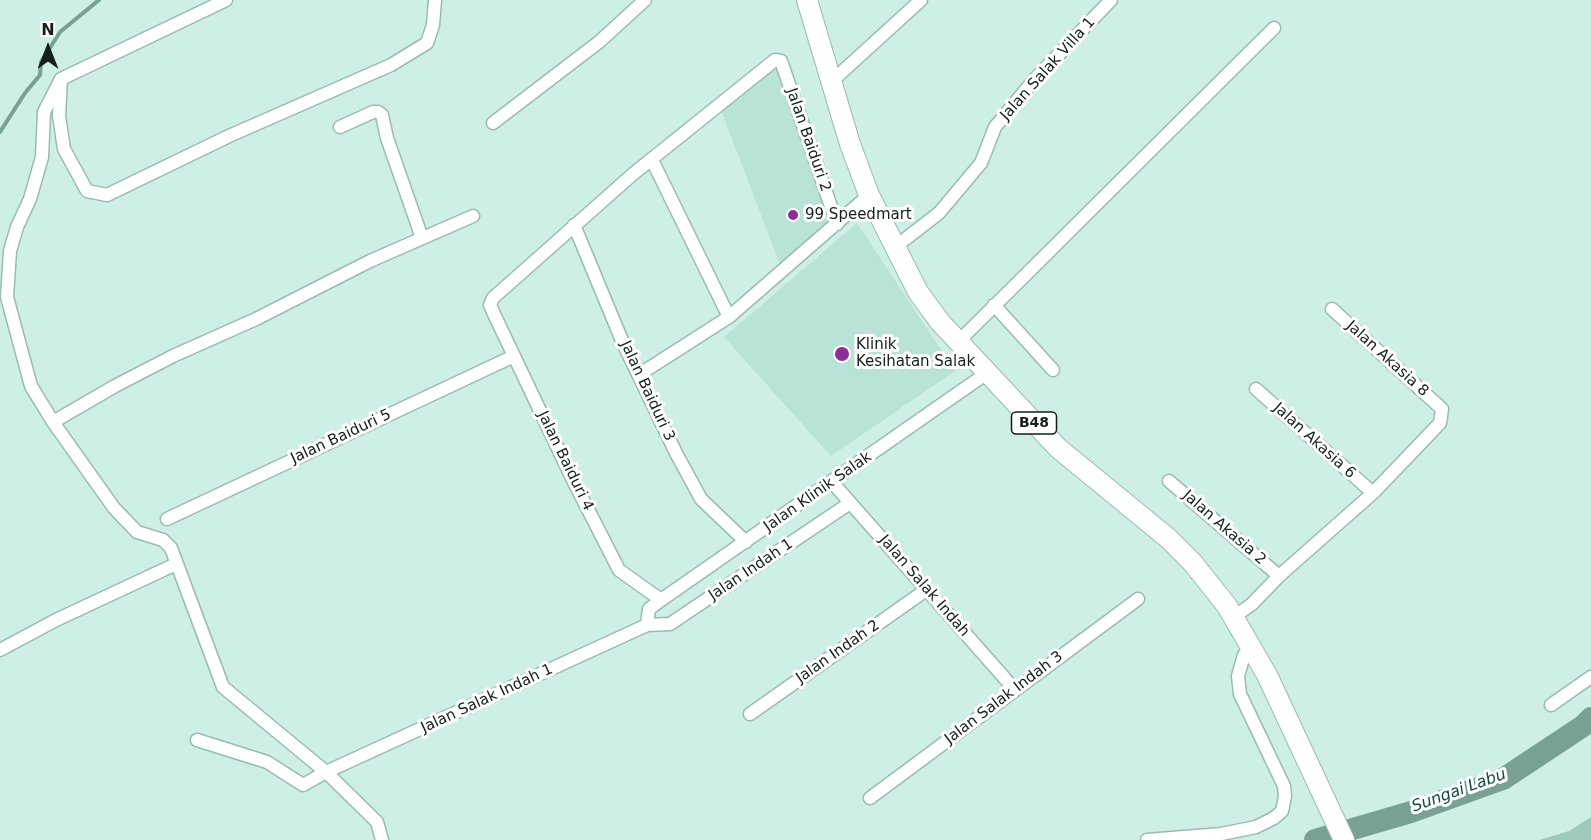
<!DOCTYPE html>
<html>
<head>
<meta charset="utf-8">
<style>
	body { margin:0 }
	#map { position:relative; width:1591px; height:840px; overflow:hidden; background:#cdefe5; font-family:"DejaVu Sans",sans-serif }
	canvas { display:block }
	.north { position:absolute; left:18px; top:18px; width:60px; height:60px; -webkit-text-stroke:4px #fff; paint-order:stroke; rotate:0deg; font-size:16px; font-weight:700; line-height:24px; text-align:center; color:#121f1b }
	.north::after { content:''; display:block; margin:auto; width:21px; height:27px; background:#121f1b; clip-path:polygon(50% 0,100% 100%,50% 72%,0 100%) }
</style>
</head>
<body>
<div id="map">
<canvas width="1591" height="840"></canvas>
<div class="north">N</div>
</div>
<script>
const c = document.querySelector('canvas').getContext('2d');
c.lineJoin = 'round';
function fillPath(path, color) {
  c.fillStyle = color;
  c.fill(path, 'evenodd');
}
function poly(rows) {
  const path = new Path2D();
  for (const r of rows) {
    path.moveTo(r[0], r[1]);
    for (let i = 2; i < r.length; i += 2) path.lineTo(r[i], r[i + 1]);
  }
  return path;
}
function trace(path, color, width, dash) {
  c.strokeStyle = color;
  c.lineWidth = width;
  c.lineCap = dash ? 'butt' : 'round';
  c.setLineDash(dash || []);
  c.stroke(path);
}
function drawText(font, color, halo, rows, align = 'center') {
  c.font = font + ' "DejaVu Sans",sans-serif';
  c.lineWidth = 6;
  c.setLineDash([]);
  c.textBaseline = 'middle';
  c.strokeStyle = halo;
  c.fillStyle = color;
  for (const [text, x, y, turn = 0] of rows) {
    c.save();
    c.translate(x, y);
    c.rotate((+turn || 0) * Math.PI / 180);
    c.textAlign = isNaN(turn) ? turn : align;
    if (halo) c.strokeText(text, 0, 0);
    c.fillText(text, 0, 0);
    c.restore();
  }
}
fillPath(poly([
	[777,65,831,222,781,267,721,110],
	[857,223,955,371,831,456,724,337]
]), '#b8e3d6');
fillPath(poly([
	[1591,817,1591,840,1539,840,1569,831]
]), '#a0c9bd');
trace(poly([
	[0,132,25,93,40,75,41,62,60,32,99,0]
]), '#78a095', 4);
trace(poly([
	[1315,840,1411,812,1503,779,1583,726,1591,718]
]), '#78a095', 22);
const minor = poly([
	[226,0,61,79,59,116,64,149,87,191,107,195,229,136,391,65,427,43,433,25,435,0],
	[61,79,44,112,42,157,30,199,17,227,10,251,7,297,31,386,53,422,114,508,137,532,163,540,171,548,223,687,326,772,377,822,382,840],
	[831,82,921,0],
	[493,123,599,42,645,0],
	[340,127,373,112,378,112,382,115,387,138,422,238],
	[652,160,729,317],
	[574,225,623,343,676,453,701,499,746,542],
	[895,247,939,213,981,163,995,127,1033,81,1111,0],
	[994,305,1053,370],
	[958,342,1274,28],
	[640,374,729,317,869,195],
	[1256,389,1373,493],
	[53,422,115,386,173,356,256,319,370,261,473,216],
	[1169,481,1279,576],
	[832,482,1015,690],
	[167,519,514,356],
	[661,600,619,570,572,478,494,314,490,305,493,298,633,174,775,60,781,61,837,224],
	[1234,617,1252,604,1279,576,1373,493,1440,423,1442,409,1332,309],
	[647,625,649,609,661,600,987,373],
	[0,650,56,620,176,564],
	[1551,705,1591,677],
	[750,714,926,590],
	[197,740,267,762,303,785,326,772,647,625,670,624,850,503],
	[870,798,1138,599],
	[1147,840,1221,834,1256,827,1274,818,1282,811,1285,796,1284,786,1240,694,1238,676,1244,655,1252,646]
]);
const primary = poly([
	[807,0,850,144,869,195,918,292,940,322,1058,448,1169,539,1192,562,1227,606,1267,675,1344,840]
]);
trace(minor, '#99bbb1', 15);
trace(primary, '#99bbb1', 22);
trace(minor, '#fff', 12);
trace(primary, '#fff', 20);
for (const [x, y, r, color] of [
	[793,215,6,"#8e2d95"],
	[842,354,8,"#8e2d95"]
]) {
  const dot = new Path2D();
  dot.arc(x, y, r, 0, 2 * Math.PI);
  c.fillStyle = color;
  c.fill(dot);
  trace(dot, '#fff', 2);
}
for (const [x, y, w] of [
	[1034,423,45]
]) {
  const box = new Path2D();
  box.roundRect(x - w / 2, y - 11, w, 22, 4.5);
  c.fillStyle = '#fff';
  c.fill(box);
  trace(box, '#121f1b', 1.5);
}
drawText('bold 14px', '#121f1b', null, [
	["B48",1034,423]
]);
drawText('15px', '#121f1b', '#fff', [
	["Jalan Salak Villa 1",1048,69,-48],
	["Jalan Baiduri 2",808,140,71],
	["Jalan Akasia 8",1387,359,42],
	["Jalan Baiduri 3",647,391,65],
	["Jalan Baiduri 5",341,437,-25],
	["Jalan Akasia 6",1314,441,42],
	["Jalan Baiduri 4",565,461,64],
	["Jalan Klinik Salak",818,492,-35],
	["Jalan Akasia 2",1224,528,41],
	["Jalan Indah 1",751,570,-34],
	["Jalan Salak Indah",924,586,49],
	["Jalan Indah 2",838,652,-35],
	["Jalan Salak Indah 3",1004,698,-37],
	["Jalan Salak Indah 1",487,699,-25]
]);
drawText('15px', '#121f1b', '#fff', [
	["99 Speedmart",805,215],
	["Klinik",856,345],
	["Kesihatan Salak",856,362]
], 'left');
drawText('italic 16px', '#114a3e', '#fff', [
	["Sungai Labu",1459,791,-20]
]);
</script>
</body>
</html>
